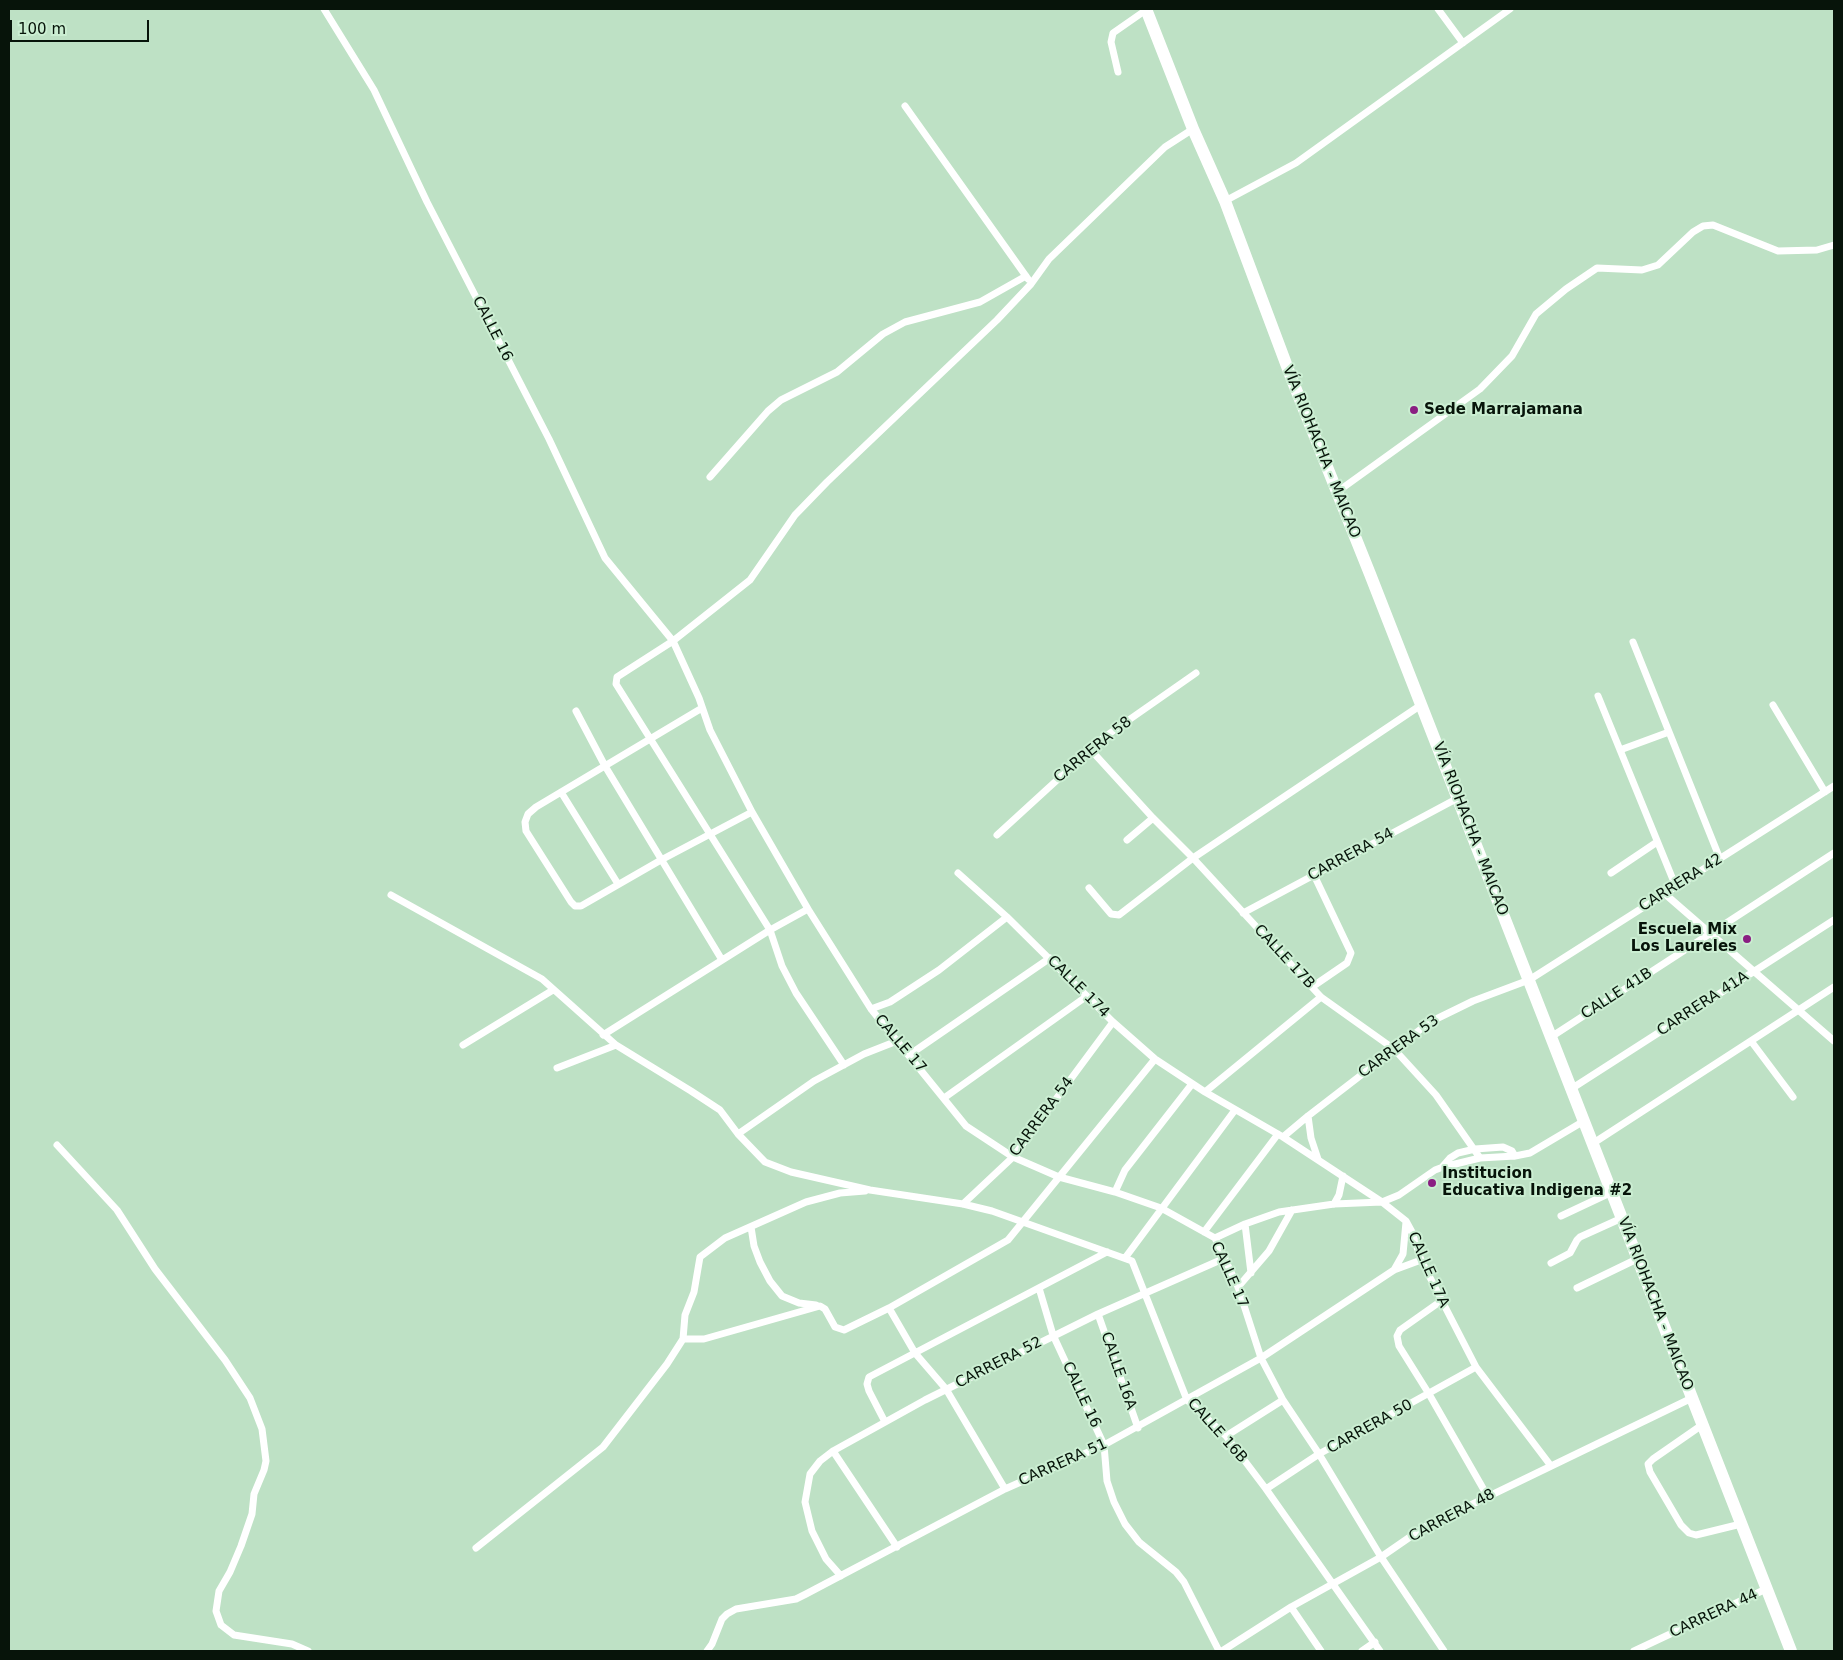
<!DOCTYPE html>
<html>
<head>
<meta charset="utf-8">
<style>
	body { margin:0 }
	#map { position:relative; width:1843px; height:1660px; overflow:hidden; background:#bee1c5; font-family:"DejaVu Sans",sans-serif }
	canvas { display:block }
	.frame { position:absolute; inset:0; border:10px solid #07140a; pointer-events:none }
	.scale { position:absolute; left:10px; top:20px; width:139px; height:22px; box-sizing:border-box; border:2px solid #07140a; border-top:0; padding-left:6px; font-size:15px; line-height:18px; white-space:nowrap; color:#07140a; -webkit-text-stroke:4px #cbeed2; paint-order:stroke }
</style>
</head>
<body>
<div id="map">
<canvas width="1843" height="1660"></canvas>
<div class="frame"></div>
<div class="scale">100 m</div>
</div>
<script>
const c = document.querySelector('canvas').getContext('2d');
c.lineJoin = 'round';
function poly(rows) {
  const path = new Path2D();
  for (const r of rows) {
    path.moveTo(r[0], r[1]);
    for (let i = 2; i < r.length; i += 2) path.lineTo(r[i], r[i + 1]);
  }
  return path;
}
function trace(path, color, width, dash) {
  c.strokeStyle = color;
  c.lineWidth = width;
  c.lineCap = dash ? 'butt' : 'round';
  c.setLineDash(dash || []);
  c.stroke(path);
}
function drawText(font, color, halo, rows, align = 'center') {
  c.font = font + ' "DejaVu Sans",sans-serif';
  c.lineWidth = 4;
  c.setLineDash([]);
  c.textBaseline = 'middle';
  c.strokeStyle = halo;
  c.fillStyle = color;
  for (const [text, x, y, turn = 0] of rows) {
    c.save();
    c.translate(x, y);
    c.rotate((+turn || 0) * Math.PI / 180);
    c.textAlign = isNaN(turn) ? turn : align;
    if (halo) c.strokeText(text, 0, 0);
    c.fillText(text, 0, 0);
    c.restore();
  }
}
trace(poly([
	[324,9,374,90,427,202,549,439,605,558,673,641,699,698,710,730,752,812,808,909,871,1009,966,1126,1013,1157,1059,1177,1115,1192,1161,1208,1215,1238,1238,1287,1261,1358,1283,1400,1319,1454,1381,1557,1444,1651],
	[1438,9,1463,43],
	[1118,72,1111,42,1113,33,1146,10],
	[905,106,1028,279],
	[1225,201,1296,163,1510,9],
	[710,477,768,411,781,400,837,372,883,334,905,322,980,302,1026,276],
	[1337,492,1480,389,1512,356,1536,314,1566,289,1597,268,1642,270,1658,265,1693,232,1703,226,1713,225,1778,251,1817,250,1834,245],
	[1633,642,1720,859],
	[1598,696,1676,887],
	[1773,705,1825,792],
	[702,708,536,807,528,814,525,822,526,831,571,902,575,906,581,906,661,860,752,812],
	[576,711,605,766,722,960],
	[1090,749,1153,818,1193,858,1321,997,1394,1049,1436,1095,1480,1158],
	[1620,750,1669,732],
	[561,792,618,884],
	[997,835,1103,738,1196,673],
	[1127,840,1153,818],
	[958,873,1007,917,1113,1022,1155,1059,1205,1092,1283,1137,1382,1202,1406,1221,1412,1232,1421,1260,1476,1367,1551,1466],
	[1611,873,1657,842],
	[1089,888,1111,914,1119,915,1193,858,1421,705],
	[1665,894,1834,1041],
	[391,895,542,979,616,1045,691,1091,720,1110,738,1134,765,1162,791,1172,870,1190,963,1204,992,1211,1132,1261,1187,1400,1226,1436,1266,1489,1380,1651],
	[1243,913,1458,798],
	[1312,987,1347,963,1351,953,1314,875],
	[871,1009,890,1002,939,970,1007,917],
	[603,1035,770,930,808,909],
	[1551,1037,1834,853],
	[1751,1041,1793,1097],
	[463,1045,553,990],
	[909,1055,1050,958],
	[844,1065,796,993,782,966,770,930,616,684,617,677,673,641,750,580,795,515,827,482,997,320,1031,284,1049,259,1165,147,1193,129],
	[557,1068,616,1045],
	[1571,1089,1834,920],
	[1205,1092,1321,997],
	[944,1098,1087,996],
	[1308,1116,1311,1138,1318,1159],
	[738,1134,814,1081,864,1054,897,1041],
	[1283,1137,1308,1116,1430,1022,1473,1001,1529,980,1834,786],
	[1592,1144,1834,987],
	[57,1145,117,1210,155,1269,225,1360,250,1398,262,1429,266,1461,264,1470,254,1494,252,1514,241,1546,230,1572,219,1591,216,1611,221,1625,234,1635,292,1644,308,1651],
	[1443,1166,1450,1158,1458,1153,1475,1149,1503,1147,1512,1151,1515,1156],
	[1115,1192,1125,1170,1192,1084],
	[963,1204,1013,1157,1113,1022],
	[1334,1204,1339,1195,1343,1176],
	[1561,1216,1612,1192],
	[1245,1224,1251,1273],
	[751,1227,754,1246,760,1262,770,1281,782,1296,799,1303,816,1305],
	[1204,1232,1278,1134],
	[1215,1238,1245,1224,1279,1212,1334,1204,1382,1202,1399,1195,1435,1170,1443,1167,1480,1158,1515,1156,1530,1153,1584,1121],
	[1125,1258,1235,1110],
	[1551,1263,1570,1253,1577,1240,1580,1237,1622,1218],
	[1394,1270,1403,1254,1406,1222],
	[1238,1287,1269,1251,1292,1210],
	[1039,1288,1053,1335,1104,1445,1107,1481,1114,1502,1125,1524,1139,1542,1176,1572,1184,1582,1219,1651],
	[1577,1288,1637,1259],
	[1441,1301,1400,1330,1397,1336,1399,1346,1429,1394,1488,1497],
	[889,1308,915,1353,946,1389,1005,1489],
	[1098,1314,1138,1428],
	[683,1339,704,1339,820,1306,825,1309,835,1327,844,1330,889,1308,1008,1240,1155,1059],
	[885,1422,869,1391,867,1384,869,1377,1107,1252],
	[1702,1425,1653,1459,1648,1464,1650,1472,1681,1525,1689,1533,1696,1535,1741,1524],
	[1226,1436,1283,1400],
	[833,1451,897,1547],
	[1266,1489,1319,1454,1476,1367],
	[476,1548,603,1447,667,1364,683,1339,685,1315,694,1292,700,1257,725,1238,806,1202,840,1193,865,1191],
	[841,1576,826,1559,812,1531,805,1502,810,1474,820,1461,833,1451,925,1400,1098,1314,1225,1258],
	[1291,1607,1321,1651],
	[707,1651,712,1644,722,1619,727,1614,736,1609,796,1599,806,1594,1005,1489,1104,1445,1261,1358,1394,1270,1421,1260],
	[1222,1651,1291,1607,1381,1557,1423,1528,1692,1398],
	[1362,1651,1375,1642],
	[1634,1651,1766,1589]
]), '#fff', 7);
trace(poly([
	[1146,9,1193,129,1225,201,1291,377,1370,574,1791,1651]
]), '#fff', 12);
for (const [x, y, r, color] of [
	[1414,410,5,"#8a1e82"],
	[1747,939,5,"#8a1e82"],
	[1432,1183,5,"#8a1e82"]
]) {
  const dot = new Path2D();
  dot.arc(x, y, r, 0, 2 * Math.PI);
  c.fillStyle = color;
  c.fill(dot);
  trace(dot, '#cbeed2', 2);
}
drawText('15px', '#07140a', '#cbeed2', [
	["CALLE 16",492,329,63],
	["VÍA RIOHACHA - MAICAO",1321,452,68],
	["CARRERA 58",1093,750,-39],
	["VÍA RIOHACHA - MAICAO",1470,829,69],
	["CARRERA 54",1351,855,-28],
	["CARRERA 42",1681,883,-32],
	["CALLE 17B",1284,957,47],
	["CALLE 174",1078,987,45],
	["CALLE 41B",1617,994,-33],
	["CARRERA 41A",1703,1004,-33],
	["CALLE 17",900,1044,50],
	["CARRERA 53",1399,1047,-36],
	["CARRERA 54",1042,1117,-53],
	["CALLE 17A",1428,1270,66],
	["CALLE 17",1229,1275,66],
	["VÍA RIOHACHA - MAICAO",1655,1304,69],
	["CARRERA 52",999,1363,-27],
	["CALLE 16A",1118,1371,71],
	["CALLE 16",1081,1395,65],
	["CARRERA 50",1370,1427,-29],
	["CALLE 16B",1217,1431,48],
	["CARRERA 51",1063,1463,-24],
	["CARRERA 48",1452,1516,-28],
	["CARRERA 44",1714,1614,-25]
]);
drawText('bold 15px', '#07140a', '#cbeed2', [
	["Sede Marrajamana",1424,410],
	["Escuela Mix",1737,930,"right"],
	["Los Laureles",1737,947,"right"],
	["Institucion",1442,1174],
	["Educativa Indigena #2",1442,1191]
], 'left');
</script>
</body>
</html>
